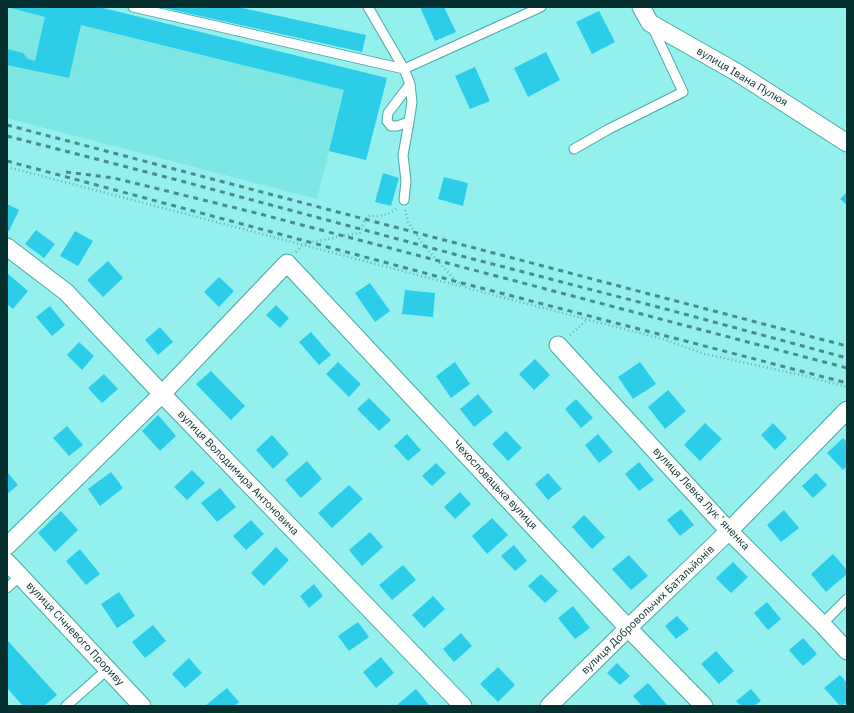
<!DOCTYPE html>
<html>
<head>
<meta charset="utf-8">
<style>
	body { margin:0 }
	#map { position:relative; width:854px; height:713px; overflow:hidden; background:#93f0ed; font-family:"IBM Plex Sans",sans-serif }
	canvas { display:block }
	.frame { position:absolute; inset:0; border:8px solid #05302f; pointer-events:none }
</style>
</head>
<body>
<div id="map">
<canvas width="854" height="713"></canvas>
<div class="frame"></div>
</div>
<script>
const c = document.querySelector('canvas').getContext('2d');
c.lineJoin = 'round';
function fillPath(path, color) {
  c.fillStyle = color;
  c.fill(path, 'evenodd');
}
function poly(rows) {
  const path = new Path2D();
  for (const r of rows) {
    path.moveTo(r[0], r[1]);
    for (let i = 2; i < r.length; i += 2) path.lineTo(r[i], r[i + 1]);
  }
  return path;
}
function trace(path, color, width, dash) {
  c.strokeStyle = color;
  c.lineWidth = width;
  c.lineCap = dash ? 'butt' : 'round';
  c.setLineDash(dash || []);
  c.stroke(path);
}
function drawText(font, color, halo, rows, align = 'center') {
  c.font = font + ' "IBM Plex Sans",sans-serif';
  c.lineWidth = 3;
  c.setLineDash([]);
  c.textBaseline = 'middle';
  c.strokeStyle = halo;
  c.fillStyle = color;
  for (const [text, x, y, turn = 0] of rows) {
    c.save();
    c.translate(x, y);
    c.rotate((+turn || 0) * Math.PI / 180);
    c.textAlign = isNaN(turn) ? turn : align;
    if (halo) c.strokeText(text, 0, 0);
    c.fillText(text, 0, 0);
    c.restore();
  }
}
fillPath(poly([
	[7,7,99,7,387,78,366,160,329,151,317,199,7,118]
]), '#7ce7e3');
fillPath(poly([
	[7,7,99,7,387,78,366,160,329,151,344,90,81,25,69,78,7,65,7,49,23,53,28,59,35,61,45,17],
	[160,7,238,7,366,35,362,52],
	[420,7,444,7,456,32,435,41],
	[599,11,615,42,592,54,576,22],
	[546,52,560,80,528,97,514,68],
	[475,67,490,101,470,109,455,76],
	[383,173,399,178,391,206,375,202],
	[444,177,468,183,463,206,438,199],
	[847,192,847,205,840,199],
	[7,204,19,210,9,231,7,230],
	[36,230,55,244,44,258,25,244],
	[75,231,93,241,78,266,60,256],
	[108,261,123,278,103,297,87,280],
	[7,273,28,291,13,309,7,304],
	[219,277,234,291,219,307,204,292],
	[370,283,390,311,375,322,355,293],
	[405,290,435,293,433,317,402,314],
	[276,305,289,318,280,328,266,315],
	[50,306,65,325,52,336,36,317],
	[160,327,173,342,158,355,145,340],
	[311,332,331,355,319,365,299,342],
	[79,342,94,356,82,370,67,355],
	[535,359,550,375,534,390,519,374],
	[338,362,361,384,349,397,326,374],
	[455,362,470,384,451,398,436,376],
	[640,362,656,384,633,399,618,377],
	[211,371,245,406,231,420,196,384],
	[104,374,118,389,102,403,88,388],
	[668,390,686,411,665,429,648,407],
	[478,394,493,412,474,427,460,409],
	[369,398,391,420,379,431,357,409],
	[576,399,593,418,581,428,565,409],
	[158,415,176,436,160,451,142,431],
	[705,423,722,439,700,461,684,445],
	[773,423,787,438,775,450,761,435],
	[67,426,83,445,69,456,53,438],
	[506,431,522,448,508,461,492,444],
	[407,434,421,450,408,461,394,446],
	[598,434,613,452,599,463,585,445],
	[272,435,289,454,273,469,256,450],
	[843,438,847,442,847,466,843,470,827,453],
	[307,461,322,479,301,498,285,480],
	[639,462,654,480,639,491,625,474],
	[436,463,446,473,432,486,422,476],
	[192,470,205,483,187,500,174,487],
	[7,472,18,485,7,494],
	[111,472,123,488,100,506,88,489],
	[548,473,562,489,548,500,535,484],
	[816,473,827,485,813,498,802,486],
	[349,485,363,499,332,528,318,513],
	[220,488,236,507,217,522,201,503],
	[460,492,471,504,455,519,444,507],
	[681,509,694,525,680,536,667,520],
	[784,510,799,528,781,542,767,525],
	[61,511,78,530,55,552,38,533],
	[584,515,605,537,592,549,572,527],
	[492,518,508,535,487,554,472,536],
	[251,520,264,534,246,550,233,536],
	[370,532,383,547,362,566,349,550],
	[514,545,527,561,515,571,501,556],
	[276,547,289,560,264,586,251,573],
	[80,549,100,574,86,585,66,561],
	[833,554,847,570,847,574,826,592,811,574],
	[629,555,648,576,631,590,612,569],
	[733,562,748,577,731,593,716,578],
	[403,565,416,580,392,600,379,585],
	[541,574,558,591,545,603,528,586],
	[314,584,323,596,309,608,300,596],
	[119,592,135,616,117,628,101,604],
	[433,596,445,609,424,628,412,615],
	[767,602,781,619,768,630,754,613],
	[573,606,590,628,575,639,558,618],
	[677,616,689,629,676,639,665,626],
	[358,622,369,637,349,651,338,636],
	[153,625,166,641,145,658,132,642],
	[461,633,472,646,454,662,443,649],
	[803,638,817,654,803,666,789,650],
	[7,640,57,695,44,706,23,706,7,688],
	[716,651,734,671,719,684,701,664],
	[381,657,394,673,376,688,363,672],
	[189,658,202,673,185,688,172,674],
	[617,663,630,676,620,685,607,673],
	[498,667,515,685,498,702,480,684],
	[840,675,847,683,847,702,842,706,840,706,824,688],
	[648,683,668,706,642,706,633,696],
	[227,688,239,702,235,706,205,706],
	[416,689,429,705,427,706,399,706,398,704],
	[751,689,761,701,754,706,741,706,736,701]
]), '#2bcde9');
const lane = poly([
	[133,7,404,69,541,7],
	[368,7,404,69,410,84,412,102,409,122,397,126,391,126,387,121,388,113,410,84],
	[574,149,609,129,683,92,652,26],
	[404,200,406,181,403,155,409,122],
	[7,588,20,576],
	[822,624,847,599],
	[66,706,108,669]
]);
const street = poly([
	[641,7,650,23,738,73,847,143],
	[7,247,66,292,162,394,463,706],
	[558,345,729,531,822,624,847,651],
	[7,546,162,394,287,263,628,628,704,706],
	[7,562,142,706],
	[549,706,628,628,729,531,847,410]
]);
trace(lane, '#4aa9a6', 11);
trace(street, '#4aa9a6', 19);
trace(poly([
	[7,167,463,287],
	[405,210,408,222,424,246,456,281,467,288,666,340,705,354,801,375,847,387],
	[296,252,302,246,310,242,329,239,340,236,360,233,365,219,369,216,379,216,390,213,396,209],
	[570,335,587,320]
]), '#66b4b1', 2.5, [1, 3]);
trace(lane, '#fff', 9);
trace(street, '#fff', 17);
trace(poly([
	[7,125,847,346],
	[7,136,185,182,450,253,662,308,847,358],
	[7,161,462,283,847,383],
	[66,172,114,178,260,214,847,368]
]), '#498c8a', 3, [5, 5]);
drawText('11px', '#05302f', '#fefefe', [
	["вулиця Івана Пулюя",742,77,31],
	["вулиця Володимира Антоновича",238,473,46],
	["Чехословацька вулиця",495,485,47],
	["вулиця Левка Лукʼяненка",701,499,47],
	["вулиця Добровольчих Батальйонів",648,610,-44],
	["вулиця Січневого Прориву",75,634,47]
]);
</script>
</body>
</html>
